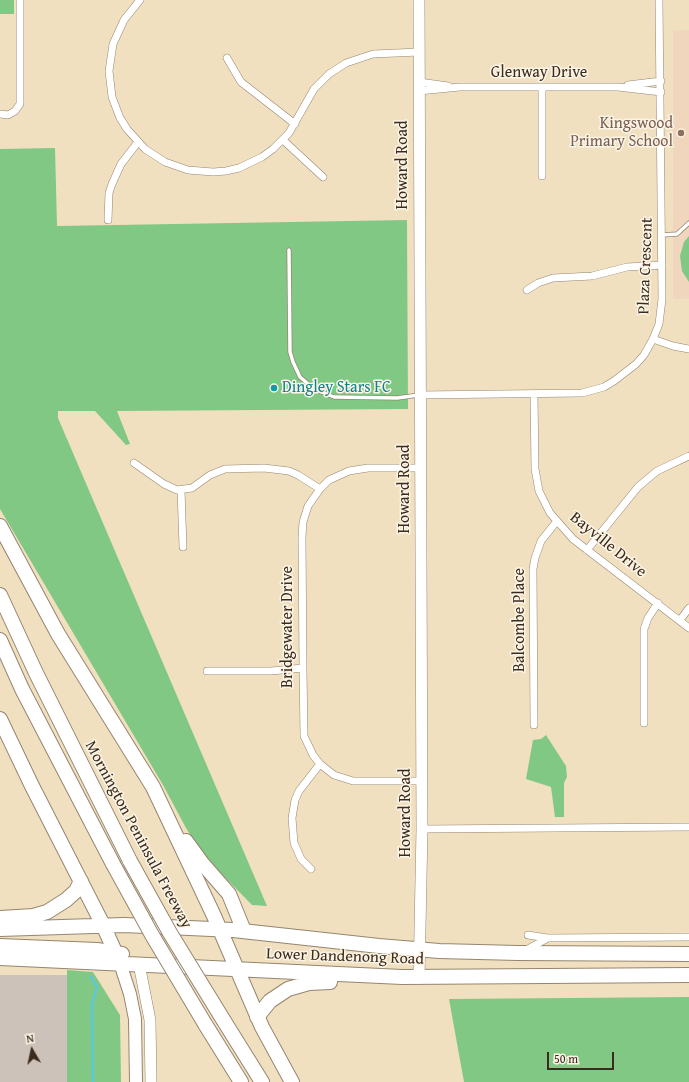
<!DOCTYPE html>
<html>
<head>
<meta charset="utf-8">
<style>
	body { margin:0 }
	#map { position:relative; width:689px; height:1082px; overflow:hidden; background:#f0e0c0; font-family:"Gentium Book Plus",serif }
	canvas { display:block }
	.north { position:absolute; left:12px; top:1030px; width:40px; height:40px; -webkit-text-stroke:3px #fcf5e5; paint-order:stroke; rotate:351deg; font-size:11px; font-weight:700; line-height:16px; text-align:center; color:#3b2a1e }
	.north::after { content:''; display:block; margin:auto; width:14px; height:18px; background:#3b2a1e; clip-path:polygon(50% 0,100% 100%,50% 72%,0 100%) }
	.scale { position:absolute; left:547px; top:1052px; width:67px; height:18px; box-sizing:border-box; border:2px solid #3b2a1e; border-top:0; padding-left:5px; font-size:12px; line-height:14px; white-space:nowrap; color:#3b2a1e; -webkit-text-stroke:3px #fcf5e5; paint-order:stroke }
</style>
</head>
<body>
<div id="map">
<canvas width="689" height="1082"></canvas>
<div class="north">N</div>
<div class="scale">50 m</div>
</div>
<script>
const c = document.querySelector('canvas').getContext('2d');
c.lineJoin = 'round';
function fillPath(path, color) {
  c.fillStyle = color;
  c.fill(path, 'evenodd');
}
function poly(rows) {
  const path = new Path2D();
  for (const r of rows) {
    path.moveTo(r[0], r[1]);
    for (let i = 2; i < r.length; i += 2) path.lineTo(r[i], r[i + 1]);
  }
  return path;
}
function trace(path, color, width, dash) {
  c.strokeStyle = color;
  c.lineWidth = width;
  c.lineCap = dash ? 'butt' : 'round';
  c.setLineDash(dash || []);
  c.stroke(path);
}
function drawText(font, color, halo, rows, align = 'center') {
  c.font = font + ' "Gentium Book Plus",serif';
  c.lineWidth = 3;
  c.setLineDash([]);
  c.textBaseline = 'middle';
  c.strokeStyle = halo;
  c.fillStyle = color;
  for (const [text, x, y, turn = 0] of rows) {
    c.save();
    c.translate(x, y);
    c.rotate((+turn || 0) * Math.PI / 180);
    c.textAlign = isNaN(turn) ? turn : align;
    if (halo) c.strokeText(text, 0, 0);
    c.fillText(text, 0, 0);
    c.restore();
  }
}
fillPath(poly([
	[673,30,689,30,689,299,673,299]
]), '#efd6bc');
fillPath(poly([
	[0,975,73,975,73,1082,0,1082]
]), '#cdc2b9');
fillPath(poly([
	[0,0,14,0,14,14,0,14],
	[55,148,57,226,407,220,408,409,117,411,130,444,126,445,95,411,58,411,58,418,267,906,252,905,203,855,186,828,163,785,0,509,0,149],
	[689,236,689,282,682,271,680,256,684,242],
	[546,735,566,766,567,777,564,783,564,817,555,817,551,787,526,779,533,740,541,739],
	[67,970,93,972,120,1015,121,1082,67,1082],
	[689,997,689,1082,464,1082,449,999]
]), '#81c884');
trace(poly([
	[91,977,97,987,92,1004,93,1082]
]), '#5dc8d7', 2.5);
const lane = poly([
	[662,235,677,234,689,223],
	[289,250,290,352,293,362,300,377,314,389,334,397,397,398,419,395]
]);
const street = poly([
	[140,0,124,20,113,44,109,71,112,97,120,118,127,129,145,149,165,162,188,170,213,172,226,171,239,168,262,157,273,149,289,133,314,89,329,74,346,63,373,54,419,52],
	[227,58,241,82,295,124],
	[419,82,448,86],
	[628,85,661,81],
	[542,87,542,176],
	[419,91,460,87,618,87,661,92],
	[0,114,8,115,15,111,20,104,20,0],
	[283,140,323,177],
	[108,220,109,193,112,184,121,164,138,142],
	[527,290,538,283,553,278,592,276,627,267,662,265],
	[653,339,673,346,689,349],
	[534,394,535,469,539,491,550,513,573,539,689,628],
	[420,395,582,393,604,387,614,381,636,364,644,355,653,339,659,324,662,299,659,0],
	[134,463,164,484,177,490,192,488,210,475,225,469,264,468,289,471,298,475,320,489],
	[420,468,368,468,349,471,329,480,320,489,308,506,303,522,302,537,303,668,304,736,313,755,320,764,334,775,353,781,422,781],
	[181,490,183,547],
	[587,550,638,487,657,471,689,456],
	[680,620,689,608],
	[207,671,271,671,303,668],
	[644,723,644,629,648,618,658,603],
	[534,725,533,569,535,558,541,541,557,521],
	[422,829,689,827],
	[311,869,301,859,298,852,294,843,292,818,295,800,299,791,320,764],
	[528,935,547,938,689,937],
	[526,950,548,938]
]);
const secondary = poly([
	[419,0,422,829,419,978],
	[139,964,150,1020,151,1082]
]);
const primary = poly([
	[120,963,130,994,135,1019,136,1082]
]);
const highway = poly([
	[0,526,58,634,153,787,214,916,262,1027,292,1082],
	[0,595,36,673,130,861],
	[0,640,22,689,113,864],
	[0,719,32,786,103,925,120,963],
	[186,841,202,863,229,894,244,931],
	[0,918,33,916,47,912,66,900,76,891,81,881],
	[0,929,124,925,233,930,379,946,439,951,518,953,689,954],
	[0,946,97,950,122,954],
	[0,958,402,977,689,975],
	[257,1017,270,1001,288,989,309,983,330,982],
	[224,1021,262,1082],
	[205,1024,241,1082]
]);
trace(lane, '#96856f', 5);
trace(street, '#96856f', 8);
trace(secondary, '#96856f', 12);
trace(primary, '#96856f', 14);
trace(highway, '#96856f', 16);
trace(lane, '#fff', 3.5);
trace(street, '#fff', 7);
trace(secondary, '#fff', 11);
trace(primary, '#fff', 12);
trace(highway, '#fff', 14);
const highwayBridge = poly([
	[130,861,170,933,224,1021],
	[113,864,152,935,205,1024]
]);
trace(highwayBridge, '#96856f', 16, []);
trace(highwayBridge, '#fff', 14);
for (const [x, y, r, color] of [
	[681,133,4,"#8d6e63"],
	[274,388,4,"#0f9aa8"]
]) {
  const dot = new Path2D();
  dot.arc(x, y, r, 0, 2 * Math.PI);
  c.fillStyle = color;
  c.fill(dot);
  trace(dot, '#fcf5e5', 1.5);
}
drawText('16px', '#3b2a1e', '#fcf5e5', [
	["Glenway Drive",539,73],
	["Howard Road",403,165,-90],
	["Plaza Crescent",646,266,-88],
	["Howard Road",405,489,-90],
	["Bayville Drive",608,545,39],
	["Balcombe Place",520,620,-90],
	["Bridgewater Drive",288,627,-90],
	["Howard Road",406,813,-90],
	["Mornington Peninsula Freeway",138,835,62],
	["Lower Dandenong Road",345,957,2]
]);
drawText('16px', '#785e54', '#fcf5e5', [
	["Kingswood",673,124],
	["Primary School",673,142]
], 'right');
drawText('16px', '#0d838f', '#fcf5e5', [
	["Dingley Stars FC",282,388]
], 'left');
</script>
</body>
</html>
